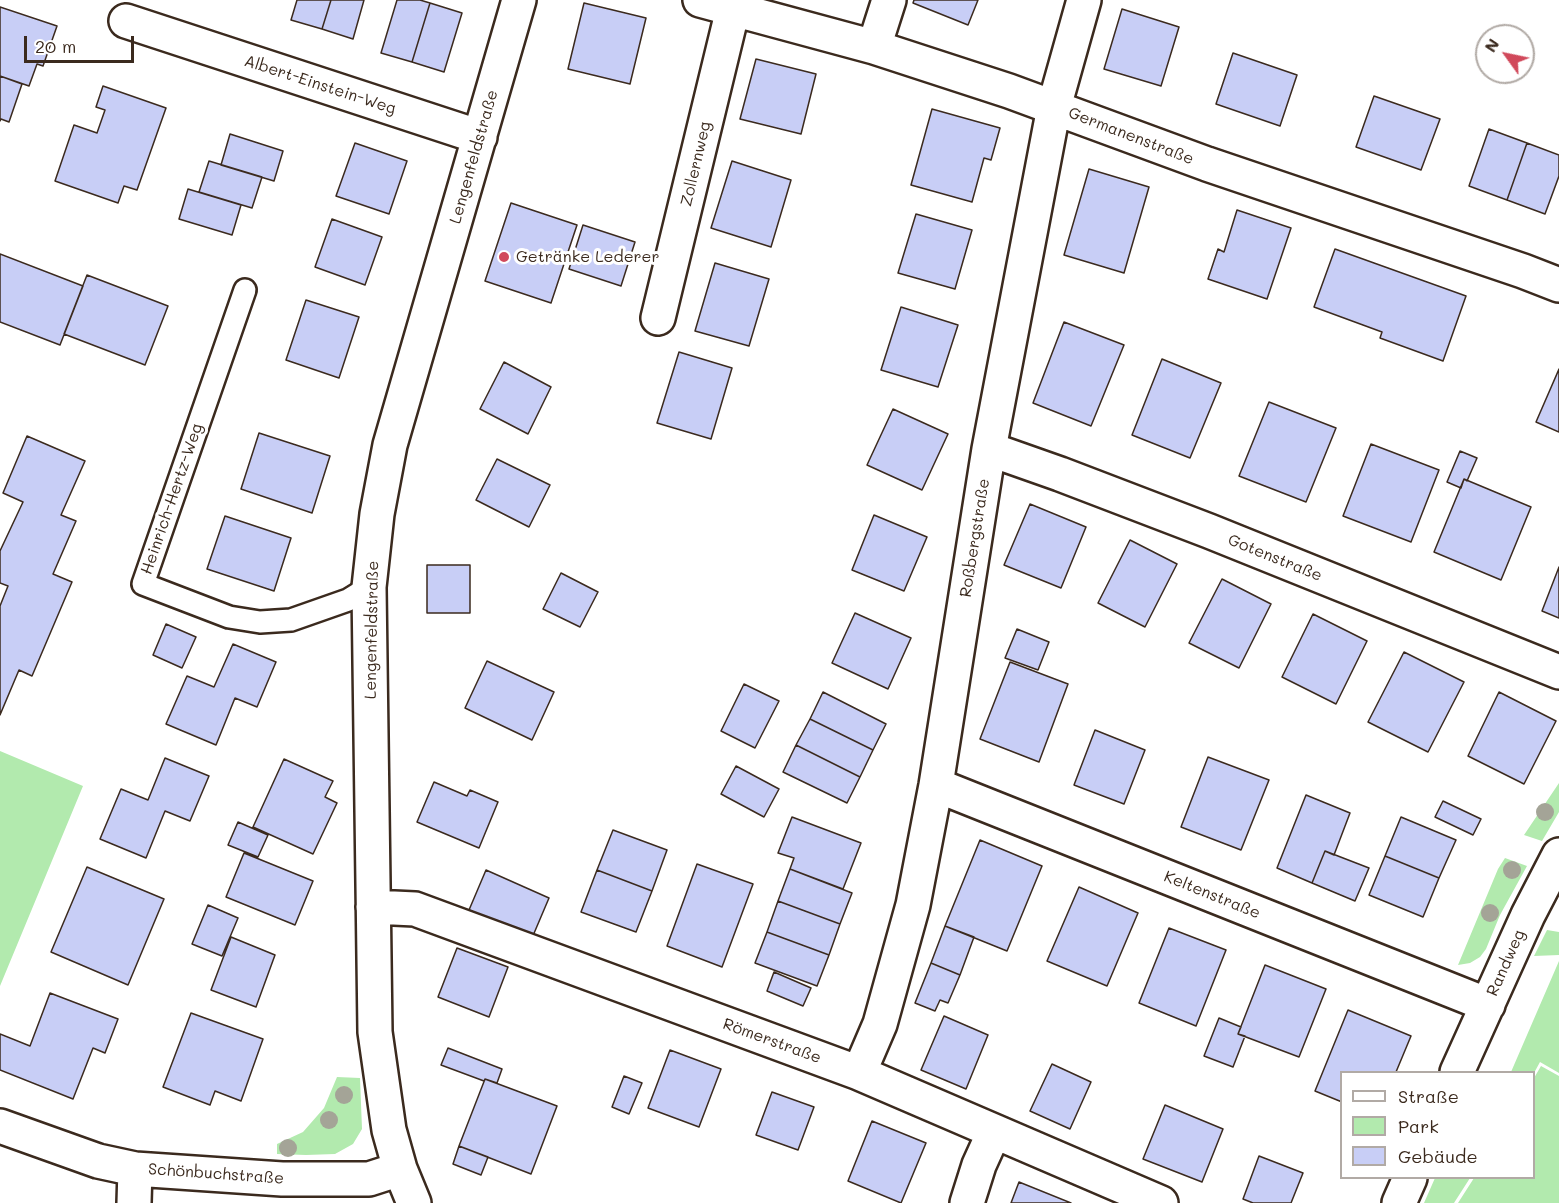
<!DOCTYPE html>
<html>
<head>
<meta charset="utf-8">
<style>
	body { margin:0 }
	#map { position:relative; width:1559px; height:1203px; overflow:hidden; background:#fff; font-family:Mali,sans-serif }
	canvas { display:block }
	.legend { position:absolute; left:1340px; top:1071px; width:195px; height:108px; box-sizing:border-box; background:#fff; border:2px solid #b1aaa5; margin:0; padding:8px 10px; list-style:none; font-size:18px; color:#3b2a1e }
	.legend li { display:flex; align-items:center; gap:12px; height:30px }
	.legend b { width:30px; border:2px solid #b1aaa5 }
	.north { position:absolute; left:1475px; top:24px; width:60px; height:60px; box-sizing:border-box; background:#fff; border:2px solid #b1aaa5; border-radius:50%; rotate:303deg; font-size:16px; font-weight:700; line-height:24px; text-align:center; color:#3b2a1e }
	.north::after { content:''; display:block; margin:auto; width:21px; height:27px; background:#d1495b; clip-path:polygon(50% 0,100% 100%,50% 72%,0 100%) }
	.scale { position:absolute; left:24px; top:36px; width:110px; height:27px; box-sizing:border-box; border:3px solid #3b2a1e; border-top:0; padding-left:8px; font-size:18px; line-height:21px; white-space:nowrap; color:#3b2a1e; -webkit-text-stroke:4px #fff; paint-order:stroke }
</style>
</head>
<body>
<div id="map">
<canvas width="1559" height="1203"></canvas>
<ul class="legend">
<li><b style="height:8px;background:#fff"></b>Straße</li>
<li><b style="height:16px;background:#b2eaae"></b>Park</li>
<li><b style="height:16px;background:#c8cef6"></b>Gebäude</li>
</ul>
<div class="north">N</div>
<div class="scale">20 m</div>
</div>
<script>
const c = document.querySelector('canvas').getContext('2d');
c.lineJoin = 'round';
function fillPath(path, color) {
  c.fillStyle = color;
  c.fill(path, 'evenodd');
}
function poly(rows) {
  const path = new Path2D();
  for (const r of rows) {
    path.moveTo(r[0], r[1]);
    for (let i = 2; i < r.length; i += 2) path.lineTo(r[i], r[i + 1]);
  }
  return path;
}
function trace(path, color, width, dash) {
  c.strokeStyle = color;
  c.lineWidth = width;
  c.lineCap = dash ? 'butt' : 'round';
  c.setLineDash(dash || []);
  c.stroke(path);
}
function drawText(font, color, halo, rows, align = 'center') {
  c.font = font + ' Mali,sans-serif';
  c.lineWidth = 6;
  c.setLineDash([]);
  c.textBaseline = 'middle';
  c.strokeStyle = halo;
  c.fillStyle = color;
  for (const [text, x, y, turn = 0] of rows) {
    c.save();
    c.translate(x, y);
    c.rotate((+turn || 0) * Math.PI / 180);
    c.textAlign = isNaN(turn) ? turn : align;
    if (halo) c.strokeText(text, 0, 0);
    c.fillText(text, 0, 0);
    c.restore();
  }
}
fillPath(poly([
	[0,751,83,786,0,986],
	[1559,783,1559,812,1542,841,1524,835],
	[1505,858,1527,866,1500,915,1486,949,1480,957,1470,963,1458,965,1498,869],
	[1547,930,1559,932,1559,955,1534,956],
	[1559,961,1559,1073,1540,1062,1534,1073,1511,1072],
	[1541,1066,1559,1076,1559,1203,1458,1203,1474,1178,1534,1178,1534,1078],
	[337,1077,360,1078,362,1129,353,1144,335,1154,306,1155,277,1154,277,1144,303,1132,324,1108],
	[1435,1178,1470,1178,1454,1203,1424,1203]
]), '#b2eaae');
const building = poly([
	[297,0,331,0,322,29,291,20,297,0],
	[331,0,364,0,353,39,322,29,331,0],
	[397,0,420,0,430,3,412,62,381,53,397,0],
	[914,0,978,0,968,25,913,3,914,0],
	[430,3,462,13,444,72,412,62,430,3],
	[584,3,646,18,630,84,568,69,584,3],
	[0,7,57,26,43,66,37,64,29,86,0,76,0,7],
	[1122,9,1179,27,1161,86,1104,69,1122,9],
	[1233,53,1297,75,1280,126,1216,104,1233,53],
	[756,59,816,74,801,134,740,119,756,59],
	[0,76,22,84,9,122,1,119,0,121,0,76],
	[103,86,166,108,137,190,124,186,118,203,55,181,74,125,97,133,105,110,96,107,103,86],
	[1374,96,1440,119,1421,170,1356,147,1374,96],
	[932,109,1000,128,991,160,984,158,972,202,911,185,932,109],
	[1489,129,1527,143,1507,200,1469,186,1489,129],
	[230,134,283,151,274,181,221,165,230,134],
	[355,143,407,161,389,214,336,196,355,143],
	[1527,143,1559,155,1559,176,1545,214,1507,200,1527,143],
	[209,161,262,177,252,208,199,192,209,161],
	[732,161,791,180,771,247,711,228,732,161],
	[1089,169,1149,187,1124,273,1064,255,1089,169],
	[188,189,241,205,232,235,179,219,188,189],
	[511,203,577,225,551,303,485,281,511,203],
	[1237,210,1291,228,1267,299,1208,279,1218,249,1224,252,1237,210],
	[916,214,972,230,955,289,898,273,916,214],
	[332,219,382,237,365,285,315,267,332,219],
	[583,225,635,242,621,286,569,269,583,225],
	[1335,249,1466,296,1443,361,1380,338,1382,332,1314,307,1335,249],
	[0,254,83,286,60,345,0,322,0,254],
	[715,263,769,279,749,346,695,331,715,263],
	[87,275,168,306,145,365,64,334,87,275],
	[306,300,359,317,339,378,286,360,306,300],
	[901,307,958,325,938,387,881,370,901,307],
	[1064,322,1124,345,1091,426,1033,403,1064,322],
	[679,352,732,368,711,439,657,423,679,352],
	[1162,359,1221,383,1190,458,1132,435,1162,359],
	[504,362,551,387,528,434,480,409,504,362],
	[1559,369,1559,432,1536,422,1559,369],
	[1269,402,1336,428,1306,502,1239,476,1269,402],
	[893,409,948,434,922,490,867,465,893,409],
	[259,433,330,456,312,513,241,489,259,433],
	[27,436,85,461,61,515,76,521,53,574,72,582,32,676,19,670,0,715,0,606,8,586,0,583,0,551,23,502,3,493,27,436],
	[1371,444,1439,470,1411,542,1343,516,1371,444],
	[1460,451,1477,458,1467,481,1464,479,1461,488,1447,482,1460,451],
	[497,459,550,485,529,527,476,500,497,459],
	[1464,479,1531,507,1501,580,1434,552,1464,479],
	[1030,504,1086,527,1061,588,1004,565,1030,504],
	[874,515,927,537,904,591,852,570,874,515],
	[225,516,291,538,274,591,207,569,225,516],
	[1130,540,1177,564,1145,627,1098,603,1130,540],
	[427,565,470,565,470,613,427,613,427,565],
	[1559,567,1559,618,1542,611,1559,567],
	[561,573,598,592,580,627,543,609,561,573],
	[1222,579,1271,604,1239,668,1189,643,1222,579],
	[855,613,911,638,888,689,832,663,855,613],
	[1313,614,1367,641,1336,704,1282,677,1313,614],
	[166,624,196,637,182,668,153,655,166,624],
	[1017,629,1049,642,1038,670,1005,658,1017,629],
	[233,644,276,662,257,707,235,698,216,745,166,724,187,676,214,687,233,644],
	[1404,652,1464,682,1428,752,1368,722,1404,652],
	[487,661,554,692,532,740,465,708,487,661],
	[1010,662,1068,684,1039,762,980,739,1010,662],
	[744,684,779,701,755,748,721,731,744,684],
	[823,692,886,724,873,750,810,719,823,692],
	[1499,692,1556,721,1524,784,1468,756,1499,692],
	[810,719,873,750,860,777,796,745,810,719],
	[1095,730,1145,750,1124,804,1074,785,1095,730],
	[796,745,860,777,847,803,783,772,796,745],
	[1208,757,1269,780,1241,850,1181,827,1208,757],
	[165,758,209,776,190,821,165,811,146,858,100,839,121,789,148,800,165,758],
	[284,759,333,781,325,797,337,803,313,854,253,827,284,759],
	[736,766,779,789,764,817,721,794,736,766],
	[434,782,467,796,470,790,498,802,479,848,417,822,434,782],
	[1306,795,1350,813,1334,855,1325,851,1312,883,1277,868,1306,795],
	[1443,801,1481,819,1473,835,1435,817,1443,801],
	[792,817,861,843,843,889,790,869,794,858,778,853,792,817],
	[1401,817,1456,840,1439,878,1385,856,1401,817],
	[238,822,268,835,258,857,228,845,238,822],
	[613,830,667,850,652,891,597,870,613,830],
	[980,840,1042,866,1007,951,945,926,980,840],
	[1325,851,1369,868,1355,901,1312,883,1325,851],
	[244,853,313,881,295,925,226,897,244,853],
	[1385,856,1439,878,1423,917,1369,895,1385,856],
	[697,864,753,884,722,967,667,946,697,864],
	[87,867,164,899,128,985,51,952,87,867],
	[790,869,852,893,840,924,778,901,790,869],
	[486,870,549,898,532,938,469,910,486,870],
	[597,870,652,891,636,932,581,912,597,870],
	[1079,887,1138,913,1107,986,1047,961,1079,887],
	[778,901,840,924,829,955,767,932,778,901],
	[208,905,238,918,222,956,192,944,208,905],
	[945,926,974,937,960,975,931,963,945,926],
	[1169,928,1226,950,1196,1026,1139,1003,1169,928],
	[767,932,829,955,817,986,755,963,767,932],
	[231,937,275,955,256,1007,211,990,231,937],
	[457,948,508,967,489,1017,438,997,457,948],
	[931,963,960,975,948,1003,940,1000,935,1011,915,1003,931,963],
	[1265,965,1326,989,1299,1057,1238,1034,1265,965],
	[774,972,811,988,803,1006,767,991,774,972],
	[50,993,118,1019,105,1053,93,1048,73,1099,0,1070,0,1034,30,1046,50,993],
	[1348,1010,1411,1036,1396,1072,1342,1072,1342,1102,1315,1091,1348,1010],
	[191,1013,263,1039,241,1101,215,1091,210,1105,163,1087,191,1013],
	[944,1016,988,1035,966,1089,921,1070,944,1016],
	[1219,1018,1241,1027,1238,1034,1245,1036,1233,1067,1204,1056,1219,1018],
	[448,1048,502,1069,497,1083,485,1079,484,1081,441,1065,448,1048],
	[670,1050,721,1069,699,1127,648,1108,670,1050],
	[1052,1064,1091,1082,1070,1129,1030,1111,1052,1064],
	[624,1076,642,1083,629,1114,612,1107,624,1076],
	[485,1079,557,1106,531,1174,459,1146,485,1079],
	[772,1092,814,1107,798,1150,756,1135,772,1092],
	[1165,1105,1223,1129,1202,1182,1143,1159,1165,1105],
	[872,1121,926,1143,901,1203,848,1181,872,1121],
	[459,1146,488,1157,481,1175,453,1164,459,1146],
	[1259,1156,1303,1173,1291,1203,1253,1203,1243,1199,1259,1156],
	[1019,1182,1071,1203,1011,1203,1019,1182]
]);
fillPath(building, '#c8cef6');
trace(building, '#3b2a1e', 1.5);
const lane = poly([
	[245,290,143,584,229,617,260,622,291,620,348,600,369,587]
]);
const street = poly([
	[700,0,874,47,1009,91,1207,164,1523,271,1559,285],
	[126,21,480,137],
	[874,47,889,0],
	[658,318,733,9],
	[989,449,1060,474,1209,531,1559,672],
	[936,785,1488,1005],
	[373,907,415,909,859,1073,1161,1203],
	[1457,1072,1528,915,1559,855],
	[859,1073,880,1024,913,905,936,785,989,449,1054,107,1084,0],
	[0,1126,98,1161,135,1169,282,1179,369,1179,400,1169],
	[134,1203,135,1169],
	[414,1203,400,1169,389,1130,375,1032,369,587,377,514,390,445,519,0],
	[967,1203,979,1165,994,1132],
	[1399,1203,1410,1178]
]);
trace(lane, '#3b2a1e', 26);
trace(street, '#3b2a1e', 38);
trace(lane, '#fff', 21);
trace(street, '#fff', 33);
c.fillStyle = '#a4a497';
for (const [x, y] of [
	[1545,812],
	[1512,870],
	[1490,913],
	[344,1095],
	[329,1120],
	[288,1148]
]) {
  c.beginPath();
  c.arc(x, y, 9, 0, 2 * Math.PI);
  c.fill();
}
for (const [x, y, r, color] of [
	[504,257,6,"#d1495b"]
]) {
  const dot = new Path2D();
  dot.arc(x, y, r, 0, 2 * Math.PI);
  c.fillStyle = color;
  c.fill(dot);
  trace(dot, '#fff', 2);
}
drawText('16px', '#3b2a1e', '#fff', [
	["Albert-Einstein-Weg",320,85,18],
	["Germanenstraße",1131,136,21],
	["Lengenfeldstraße",474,157,-74],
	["Zollernweg",696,164,-77],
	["Heinrich-Hertz-Weg",172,499,-71],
	["Roßbergstraße",975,538,-81],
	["Gotenstraße",1275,558,22],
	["Lengenfeldstraße",372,630,-89],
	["Keltenstraße",1212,895,22],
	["Randweg",1506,963,-66],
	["Römerstraße",772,1041,20],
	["Schönbuchstraße",216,1174,4]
]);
drawText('16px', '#3b2a1e', '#fff', [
	["Getränke Lederer",516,257]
], 'left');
</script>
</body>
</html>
